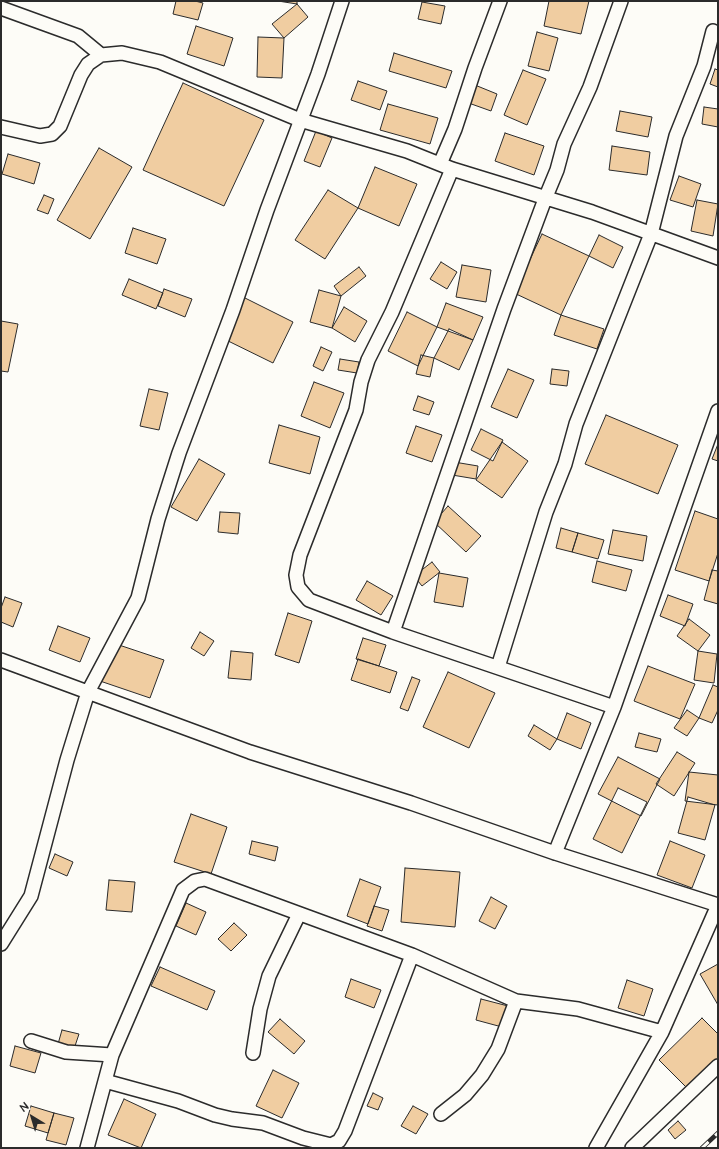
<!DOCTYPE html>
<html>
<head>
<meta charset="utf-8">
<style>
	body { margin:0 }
	#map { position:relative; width:719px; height:1149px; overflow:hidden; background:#fdfcf7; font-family:"Architects Daughter",sans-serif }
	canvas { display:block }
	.frame { position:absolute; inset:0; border:2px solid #2b2b2b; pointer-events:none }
	.north { position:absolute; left:12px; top:1097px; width:40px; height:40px; -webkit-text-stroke:3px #fdfcf7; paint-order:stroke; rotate:322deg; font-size:11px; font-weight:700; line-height:16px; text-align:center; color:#2b2b2b }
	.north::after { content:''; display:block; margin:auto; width:14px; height:18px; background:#2b2b2b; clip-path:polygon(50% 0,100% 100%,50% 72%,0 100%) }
</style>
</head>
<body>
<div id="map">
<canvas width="719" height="1149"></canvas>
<div class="frame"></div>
<div class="north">N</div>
</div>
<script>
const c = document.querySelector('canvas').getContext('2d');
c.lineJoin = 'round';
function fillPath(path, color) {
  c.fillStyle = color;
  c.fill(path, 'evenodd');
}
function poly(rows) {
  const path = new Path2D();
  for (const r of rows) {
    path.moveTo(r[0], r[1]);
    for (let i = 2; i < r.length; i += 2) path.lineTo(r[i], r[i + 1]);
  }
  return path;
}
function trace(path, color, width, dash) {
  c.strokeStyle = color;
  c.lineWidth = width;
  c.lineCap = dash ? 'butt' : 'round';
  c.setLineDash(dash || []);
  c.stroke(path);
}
const building = poly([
	[176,1,195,1,203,3,198,20,173,14,176,1],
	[278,1,297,1,297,4,278,1],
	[549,1,589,1,581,34,544,26,549,1],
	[422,2,445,6,441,24,418,19,422,2],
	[297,4,308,17,284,38,272,24,297,4],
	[196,26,233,38,224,66,187,54,196,26],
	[537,32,558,38,549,71,528,66,537,32],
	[258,37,284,38,282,78,257,77,258,37],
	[394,53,452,71,446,88,389,71,394,53],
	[715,69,718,70,718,87,710,84,715,69],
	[523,70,546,79,527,125,504,115,523,70],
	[358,81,387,91,380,110,351,100,358,81],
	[183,83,264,120,224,206,143,170,183,83],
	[470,83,497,94,491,111,463,101,470,83],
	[388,104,438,118,430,144,380,130,388,104],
	[704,107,718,109,718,127,702,124,704,107],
	[620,111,652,117,648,137,616,131,620,111],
	[316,131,332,138,320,167,304,161,316,131],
	[505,133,544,146,534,175,495,161,505,133],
	[612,146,650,152,647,175,609,170,612,146],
	[99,148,132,167,90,239,57,220,99,148],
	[8,154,40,163,34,184,2,174,8,154],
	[375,167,417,184,399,226,358,208,375,167],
	[679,176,701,184,693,207,670,200,679,176],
	[328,190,358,208,325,259,295,240,328,190],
	[44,195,54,199,48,214,37,210,44,195],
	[697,200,718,204,713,236,691,231,697,200],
	[133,228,166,239,157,264,125,253,133,228],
	[542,234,589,256,561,315,514,293,542,234],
	[599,235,623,247,613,268,589,256,599,235],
	[441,262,457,272,447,289,430,279,441,262],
	[462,265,491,270,486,302,456,297,462,265],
	[359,267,366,276,341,296,334,286,359,267],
	[129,279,163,293,156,309,122,295,129,279],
	[164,289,192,299,185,317,158,306,164,289],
	[319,290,341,296,332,328,310,322,319,290],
	[241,296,293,322,273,363,220,337,241,296],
	[446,303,483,317,473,340,437,327,446,303],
	[344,307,367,321,355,342,332,328,344,307],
	[407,312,437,327,418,366,388,351,407,312],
	[561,315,604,329,597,349,554,335,561,315],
	[1,321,18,324,8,372,1,371,1,321],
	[449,329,473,340,459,370,434,358,449,329],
	[321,347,332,352,323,371,313,366,321,347],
	[421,355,434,358,430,377,416,374,421,355],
	[340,359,359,362,357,373,338,370,340,359],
	[508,369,534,380,517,418,491,407,508,369],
	[552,369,569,371,567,386,550,384,552,369],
	[314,382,344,393,330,428,301,416,314,382],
	[149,389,168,393,159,430,140,426,149,389],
	[418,396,434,402,429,415,413,410,418,396],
	[606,415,678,445,658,494,585,464,606,415],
	[279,425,320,437,310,474,269,463,279,425],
	[416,426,442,435,432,462,406,453,416,426],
	[481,429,503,440,493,461,471,450,481,429],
	[502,442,528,461,502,498,476,480,502,442],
	[718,444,718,461,712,459,718,444],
	[199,459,225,474,197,521,171,507,199,459],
	[454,462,478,466,476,479,452,475,454,462],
	[448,506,481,536,466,552,434,522,448,506],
	[695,511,718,519,718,553,709,581,675,570,695,511],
	[220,512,240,513,238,534,218,532,220,512],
	[561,528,578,533,572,552,556,548,561,528],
	[613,530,647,536,643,561,608,554,613,530],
	[578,533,604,540,598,559,572,552,578,533],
	[597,561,632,570,626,591,592,582,597,561],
	[432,562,440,572,422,586,414,576,432,562],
	[712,570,718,571,718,604,704,600,712,570],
	[439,573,468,578,463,607,434,602,439,573],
	[367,581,393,596,381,615,356,600,367,581],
	[668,595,693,604,685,626,660,616,668,595],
	[5,597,22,603,13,627,1,622,1,608,5,597],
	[288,613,312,621,299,663,275,655,288,613],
	[689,619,710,635,698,651,677,636,689,619],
	[58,626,90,638,80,662,49,650,58,626],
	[200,632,214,641,204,656,191,648,200,632],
	[363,638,386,645,379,666,356,659,363,638],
	[113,643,164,660,150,698,100,681,113,643],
	[231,651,253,653,251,680,228,678,231,651],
	[698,651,717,654,714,683,694,680,698,651],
	[358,659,397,672,390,693,351,680,358,659],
	[648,666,695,684,680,719,634,701,648,666],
	[448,672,495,693,469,748,423,727,448,672],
	[412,677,420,680,408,711,400,708,412,677],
	[713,685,718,687,718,710,712,723,699,718,713,685],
	[687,710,699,718,687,736,674,728,687,710],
	[567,713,591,723,581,749,557,739,567,713],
	[534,725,557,739,550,750,528,736,534,725],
	[639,733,661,739,657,752,635,747,639,733],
	[677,752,695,763,674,796,656,784,677,752],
	[618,757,660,779,641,816,598,794,618,757],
	[689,772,718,775,718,805,685,801,689,772],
	[618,788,647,802,622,853,593,839,618,788],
	[688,797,715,805,705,840,678,833,688,797],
	[191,814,227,827,211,874,174,862,191,814],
	[252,841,278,847,275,861,249,854,252,841],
	[670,841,705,855,692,888,657,875,670,841],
	[55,854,73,862,67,876,49,868,55,854],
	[405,868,460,872,455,927,401,922,405,868],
	[360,879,381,887,368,924,347,916,360,879],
	[109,880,135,882,132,912,106,910,109,880],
	[491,897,507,906,495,929,479,921,491,897],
	[186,903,206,912,196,935,176,926,186,903],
	[374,906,389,910,382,931,367,926,374,906],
	[234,923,247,935,231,951,218,939,234,923],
	[718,964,718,1005,700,974,718,964],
	[160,967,215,991,207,1010,151,986,160,967],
	[351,979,381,990,374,1008,345,997,351,979],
	[627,980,653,989,644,1016,618,1008,627,980],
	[481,999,508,1006,502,1027,476,1020,481,999],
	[702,1018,718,1034,718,1058,687,1088,659,1060,702,1018],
	[280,1019,305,1041,294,1054,268,1032,280,1019],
	[62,1030,79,1034,74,1049,58,1044,62,1030],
	[15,1046,41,1053,35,1073,10,1066,15,1046],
	[273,1070,299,1083,282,1118,256,1106,273,1070],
	[373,1093,383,1098,378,1110,367,1106,373,1093],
	[124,1099,156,1114,141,1148,108,1135,124,1099],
	[31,1106,54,1113,48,1133,25,1126,31,1106],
	[413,1106,428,1114,416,1134,401,1126,413,1106],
	[54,1113,74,1118,66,1145,46,1140,54,1113],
	[678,1121,686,1130,675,1139,668,1130,678,1121]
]);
fillPath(building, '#f0cda1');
trace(building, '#2b2b2b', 1);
const minor = poly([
	[1,8,78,36,101,55],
	[1,127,40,136,52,134,60,126,81,75,88,64,101,55,122,53,160,62,300,120,407,151,452,169,592,212,718,258],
	[440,164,455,129,475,68,500,1],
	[452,169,392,312,368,360,361,382,356,410,300,555,296,575,298,587,309,600,393,632,614,707],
	[393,632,504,309,545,199,557,170,564,144,590,87,621,1],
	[1,660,250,752,411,803,555,853,718,905],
	[498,667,546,512,565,464,576,424,651,234,676,136,704,66,713,31],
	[555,853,614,707,718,411],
	[1,944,31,896,67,760,88,692,138,598,158,519,179,453,233,310,267,210,318,74,342,1],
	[31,1041,66,1052,112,1055],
	[253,1053,260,1009,269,976,299,914],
	[105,1081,178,1101,215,1115,232,1119,263,1123,303,1138,331,1145,339,1141,345,1131,412,955],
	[441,1114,465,1095,482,1075,498,1049,516,1001],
	[87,1148,112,1055,183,890,195,881,205,879,412,955,516,1001,578,1009,662,1032],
	[596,1148,662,1032,718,905],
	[632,1148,718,1066]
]);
trace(minor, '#2b2b2b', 16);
trace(minor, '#fdfcf7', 13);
const rail = poly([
	[702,1148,718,1133]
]);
trace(rail, '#2b2b2b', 4.5);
trace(rail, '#fdfcf7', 3, [9]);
</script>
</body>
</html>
